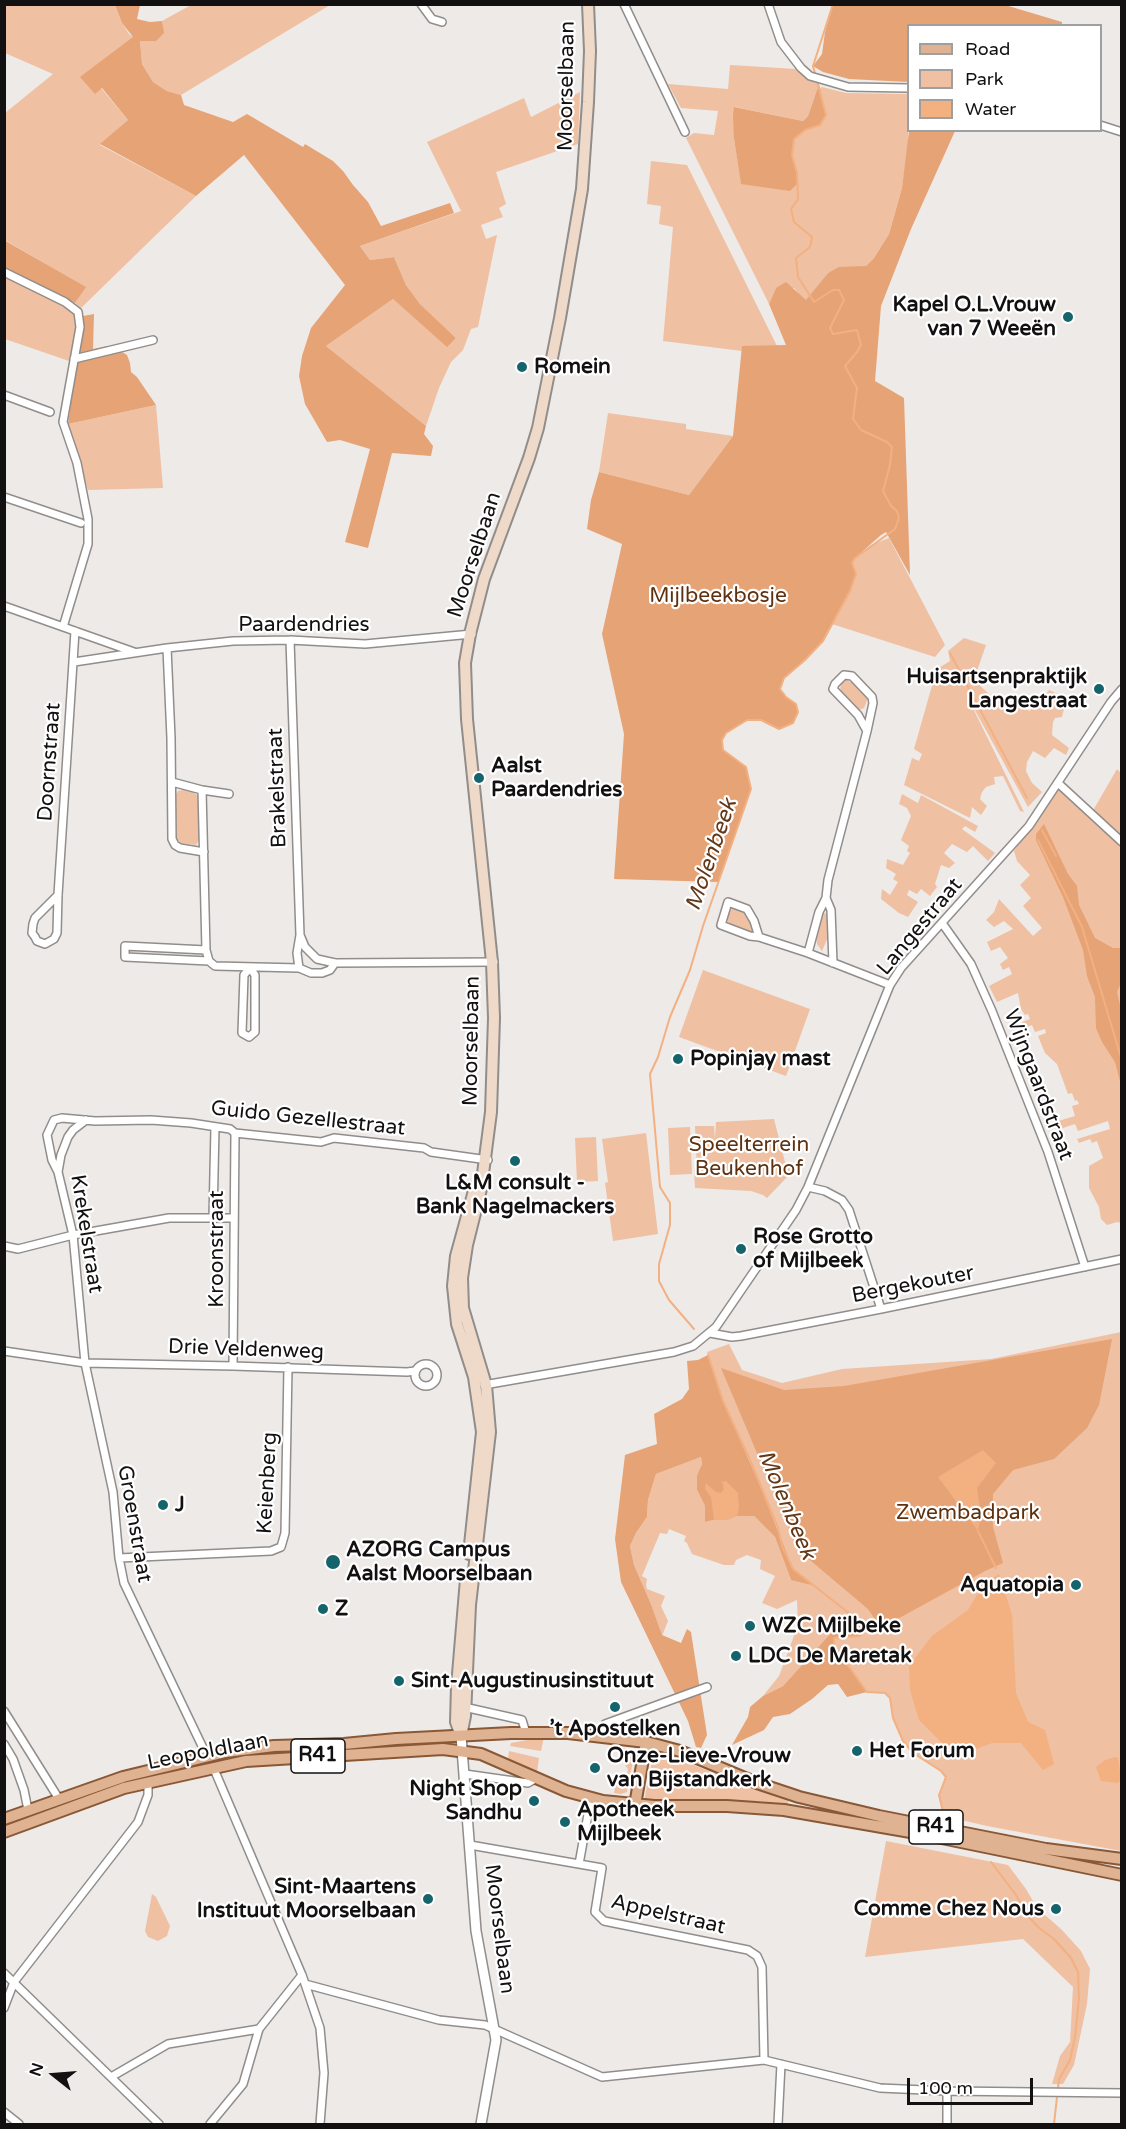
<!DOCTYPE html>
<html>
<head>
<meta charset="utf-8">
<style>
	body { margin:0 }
	#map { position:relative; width:1126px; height:2129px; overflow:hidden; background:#eeeae8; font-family:"Varela Round",sans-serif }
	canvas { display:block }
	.frame { position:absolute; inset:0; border:6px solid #121010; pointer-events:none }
	.legend { position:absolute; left:907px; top:24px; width:195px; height:108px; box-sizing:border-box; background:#fff; border:2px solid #a09f9f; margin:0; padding:8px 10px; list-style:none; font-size:18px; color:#121010 }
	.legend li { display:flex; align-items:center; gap:12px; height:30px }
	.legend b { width:30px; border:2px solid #a09f9f }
	.north { position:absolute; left:24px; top:2045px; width:60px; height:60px; -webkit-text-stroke:4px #fff; paint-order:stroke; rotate:287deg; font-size:16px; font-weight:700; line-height:24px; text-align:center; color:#121010 }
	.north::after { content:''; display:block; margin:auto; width:21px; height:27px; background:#121010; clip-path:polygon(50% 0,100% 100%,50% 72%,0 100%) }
	.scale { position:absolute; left:907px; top:2078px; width:126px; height:27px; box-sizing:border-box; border:3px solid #121010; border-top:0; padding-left:8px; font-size:18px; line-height:21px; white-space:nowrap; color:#121010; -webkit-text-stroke:4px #fff; paint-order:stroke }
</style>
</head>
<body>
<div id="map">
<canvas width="1126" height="2129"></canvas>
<div class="frame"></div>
<ul class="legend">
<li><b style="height:8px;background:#dfb292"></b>Road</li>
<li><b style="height:16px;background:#efc0a2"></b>Park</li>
<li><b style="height:16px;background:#f3b081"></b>Water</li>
</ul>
<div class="north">N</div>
<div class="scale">100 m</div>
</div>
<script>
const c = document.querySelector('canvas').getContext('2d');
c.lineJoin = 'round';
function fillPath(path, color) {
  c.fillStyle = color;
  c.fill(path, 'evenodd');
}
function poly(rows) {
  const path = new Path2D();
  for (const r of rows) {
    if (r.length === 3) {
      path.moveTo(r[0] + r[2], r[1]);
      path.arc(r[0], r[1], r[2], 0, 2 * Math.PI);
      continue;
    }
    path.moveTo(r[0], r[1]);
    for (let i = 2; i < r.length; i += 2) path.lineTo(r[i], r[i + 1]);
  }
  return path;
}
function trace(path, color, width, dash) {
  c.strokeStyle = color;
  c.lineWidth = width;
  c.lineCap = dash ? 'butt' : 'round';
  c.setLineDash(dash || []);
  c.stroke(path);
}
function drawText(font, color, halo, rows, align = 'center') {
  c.font = font + ' "Varela Round",sans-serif';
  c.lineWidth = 4.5;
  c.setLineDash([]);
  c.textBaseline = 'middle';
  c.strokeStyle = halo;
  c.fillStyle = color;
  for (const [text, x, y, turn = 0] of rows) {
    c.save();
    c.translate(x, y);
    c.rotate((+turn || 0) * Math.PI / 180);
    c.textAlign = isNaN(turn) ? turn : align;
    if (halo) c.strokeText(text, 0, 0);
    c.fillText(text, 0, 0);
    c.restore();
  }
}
fillPath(poly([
	[5,5,115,5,122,23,129,34,133,37,101,88,128,120,100,145,196,196,81,308,75,303,85,287,5,240,5,113,53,74,5,53],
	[191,5,330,5,181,95,167,91,153,82,142,64,140,40,156,40,163,33,162,21],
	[730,65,796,69,819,84,808,116,803,121,735,107,734,139,741,183,797,173,792,155,794,139,805,130,820,125,826,115,819,89,822,87,846,93,908,94,908,146,902,188,889,234,874,258,866,266,828,273,806,301,800,296,794,288,776,288,769,304,686,138,694,133,714,135,718,111,681,108,668,84,728,89],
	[580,92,578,144,496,172,506,204,499,208,503,217,481,225,486,239,497,235,478,327,471,329,463,350,451,362,439,388,426,426,326,346,393,299,447,346,456,338,420,304,406,285,394,257,370,260,360,246,461,211,427,142,524,98,531,117],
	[651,161,687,165,777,346,743,346,742,351,663,341,673,227,659,224,661,206,647,204],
	[4,275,67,306,75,314,76,331,69,361,5,339],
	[156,405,163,488,88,490,68,424],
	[608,413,686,424,686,429,733,436,689,495,599,472],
	[889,538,945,645,935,657,832,624,850,591,852,563,855,558,871,545],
	[964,638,986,645,978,668,975,681,989,694,1030,711,1035,701,1043,706,1041,700,1049,690,1062,696,1060,702,1065,704,1062,717,1055,718,1053,722,1052,735,1069,748,1066,755,1054,748,1045,758,1033,751,1027,762,1026,771,1032,783,1042,792,1028,807,965,692,1024,812,1020,811,1003,776,994,777,995,784,986,787,982,792,980,799,987,806,981,815,972,807,970,818,904,785,912,758,919,761,922,754,914,749,935,675,937,669,950,661,948,651],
	[846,680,853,683,868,698,864,708,859,710,856,707,840,692,841,681],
	[1117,769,1122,774,1121,1223,1117,1222,1107,1225,1101,1219,1099,1207,1089,1188,1089,1166,1103,1158,1097,1141,1092,1143,1090,1139,1079,1143,1077,1139,1110,1129,1108,1121,1078,1131,1075,1124,1057,1130,1055,1122,1075,1116,1072,1106,1079,1104,1077,1100,1075,1101,1072,1093,1068,1094,1057,1064,1045,1053,1038,1036,1046,1033,1045,1029,1035,1032,1032,1025,1024,1028,1022,1022,1030,1019,1028,1014,1025,1015,1021,1009,1018,993,997,1002,989,986,1012,974,1009,967,1003,970,1000,964,1008,958,1000,947,991,951,987,942,1013,929,1004,921,994,927,986,920,994,912,999,899,1033,936,1042,928,1023,906,1031,898,1020,885,1030,875,1017,861,1014,851,1058,783,1091,814],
	[183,790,193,792,198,796,200,838,196,845,181,843,177,839,175,796,178,791],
	[902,794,918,803,921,795,978,826,975,832,965,826,962,829,995,853,988,861,973,846,967,852,952,844,944,853,955,863,949,868,941,865,935,884,937,887,930,896,921,889,917,894,909,890,907,895,918,902,908,917,899,913,881,899,882,889,890,895,898,882,893,879,896,874,886,868,887,859,903,865,910,853,907,851,909,846,901,840,911,816,907,808,899,804],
	[732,909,737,909,746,913,754,930,752,934,736,928,729,923,726,918,727,913],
	[823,913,827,914,828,937,822,951,817,944,816,937],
	[703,970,810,1009,786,1076,679,1037],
	[774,1119,785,1162,795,1172,791,1173,767,1198,763,1195,751,1191,695,1188,694,1170,697,1169,695,1126,714,1126,715,1139,716,1122],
	[690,1127,692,1174,670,1175,668,1128],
	[646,1133,658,1234,613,1241,605,1183,608,1182,602,1139],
	[596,1137,598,1181,577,1182,575,1138],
	[1121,1332,1121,1851,987,1826,944,1816,939,1795,945,1777,941,1771,913,1753,903,1741,893,1718,890,1698,885,1693,867,1692,834,1646,834,1638,860,1636,849,1613,783,1686,763,1696,779,1676,798,1625,797,1600,777,1609,762,1603,775,1576,760,1569,761,1560,747,1555,736,1560,734,1565,724,1565,692,1554,687,1543,684,1541,686,1536,669,1529,667,1534,660,1533,642,1576,647,1579,646,1585,647,1589,665,1596,661,1606,668,1621,662,1636,651,1604,634,1565,630,1546,636,1533,647,1517,648,1500,656,1474,701,1457,702,1464,697,1475,697,1490,712,1520,727,1520,737,1516,754,1516,775,1537,791,1580,793,1569,782,1546,778,1528,750,1460,723,1401,707,1352,729,1344,742,1370,782,1383,842,1369,991,1359],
	[544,1737,541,1751,510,1746,511,1743],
	[663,1747,696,1766,788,1801,788,1804,755,1801,644,1801,654,1751],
	[623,1748,635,1751,627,1792,621,1794,614,1793,616,1783,622,1782,627,1774,628,1769,625,1765,627,1761,625,1758,621,1757],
	[509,1751,539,1758,537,1772,508,1758],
	[886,1841,1008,1865,1026,1889,1037,1908,1062,1930,1081,1951,1090,1969,1087,2004,1074,2065,1063,2084,1052,2084,1060,2056,1070,2042,1073,1987,1023,1939,865,1957],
	[152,1894,156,1897,170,1926,167,1936,158,1941,148,1937,145,1931]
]), '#efc0a2');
fillPath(poly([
	[115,5,140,5,137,19,150,22,162,21,164,33,156,41,140,41,142,64,153,82,167,91,181,95,184,105,233,122,247,114,303,147,305,144,333,161,343,171,353,185,368,202,381,226,450,203,454,213,360,246,370,260,394,257,406,285,420,304,456,338,447,347,393,299,326,346,426,426,424,434,433,446,431,456,392,453,368,548,345,542,370,449,340,440,327,442,305,404,299,376,302,356,311,328,345,285,244,155,196,196,100,144,128,120,102,88,95,94,80,77,133,37,122,23],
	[833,5,1005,5,1062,22,1062,26,908,26,908,82,849,79,823,72,813,66,822,54,825,32],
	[819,84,826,115,820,125,805,130,794,139,792,155,797,173,797,184,790,191,741,184,734,139,733,116,734,107,803,121,808,116],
	[909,131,955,131,911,229,881,306,875,381,904,398,910,575,886,532,881,535,855,558,852,563,856,574,850,591,823,641,805,660,784,678,780,689,786,697,796,704,798,712,793,723,779,729,761,720,747,720,726,733,722,740,723,750,746,767,751,789,718,882,614,879,624,734,602,634,622,544,587,529,591,500,599,472,689,495,733,436,742,346,786,345,769,304,776,288,786,282,806,300,828,273,839,267,866,266,874,258,889,234,902,188],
	[4,240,86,287,75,303,5,268],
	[94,314,93,349,107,346,109,349,119,350,127,355,130,363,131,372,137,377,156,405,68,424,83,316],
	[1044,824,1068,874,1077,886,1079,905,1095,938,1113,948,1121,948,1121,983,1117,992,1121,1010,1121,1085,1115,1062,1102,1042,1096,1028,1095,997,1087,976,1083,950,1063,897,1036,840,1036,834],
	[1112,1339,1099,1405,1087,1428,1054,1459,1013,1470,993,1494,993,1527,1003,1563,985,1571,881,1628,868,1609,798,1550,721,1368,784,1390,844,1386],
	[708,1355,723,1401,759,1483,793,1569,812,1585,791,1580,775,1537,754,1516,737,1516,727,1520,712,1520,705,1522,705,1506,697,1490,697,1475,702,1464,701,1457,656,1474,648,1500,647,1517,636,1533,630,1546,634,1565,651,1604,662,1635,681,1643,687,1629,691,1632,707,1735,701,1748,696,1747,688,1721,621,1582,615,1539,625,1455,657,1444,654,1414,682,1399,689,1389,687,1361,698,1360],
	[849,1613,860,1622,864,1631,860,1636,834,1638,834,1646,867,1692,847,1697,838,1684,828,1685,812,1699,790,1714,773,1717,764,1730,732,1745,748,1717,750,1707,763,1696,783,1686]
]), '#e6a375');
fillPath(poly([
	[983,1450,996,1463,977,1488,981,1514,978,1531,938,1477],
	[726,1481,738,1493,739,1508,737,1516,727,1520,714,1520,711,1497,705,1489,706,1483,716,1492,721,1493,724,1489,722,1482],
	[999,1574,1012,1615,1016,1693,1028,1722,1045,1730,1054,1764,1043,1770,1021,1743,992,1743,973,1750,944,1745,919,1720,910,1690,909,1666,932,1636,968,1610,983,1585],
	[1115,1757,1118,1758,1121,1779,1118,1783,1101,1781,1096,1767,1105,1760]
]), '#f3b081');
trace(poly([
	[950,653,1027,798],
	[1042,830,1056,856],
	[1038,840,1082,927,1122,1061],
	[694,1329,669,1300,659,1281,659,1264,670,1225,670,1203,660,1187,650,1074,658,1057,670,1017,690,970,703,926,751,789,746,767,723,750,722,740,726,733,747,720,761,720,779,729,793,723,798,712,796,704,786,697,780,689,784,678,805,660,823,641,850,591,856,574,852,563,855,558,895,529,899,518,897,511,891,506,883,491,890,465,892,447,887,442,861,430,853,419,857,388,845,366,857,352,861,345,857,330,833,334,830,328,844,300,839,290,833,290,814,302,798,277,796,258,810,247,812,237,794,222,791,209,798,199,797,173,792,155,794,139,805,130,820,125,826,115,813,66,833,4],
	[708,1355,723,1401,750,1460,778,1528,782,1546,793,1569,860,1622,864,1631,860,1636,834,1638,834,1646,867,1692,885,1693,890,1698,893,1718,903,1741,913,1753,941,1771,946,1777,939,1795,944,1816],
	[978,1531,996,1568],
	[991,1862,1016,1895,1027,1915,1038,1927,1054,1939,1071,1958,1078,1972,1079,1999,1075,2037,1070,2060,1059,2079,1054,2124]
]), '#f3b081', 2);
const minor = poly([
	[421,4,432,19,442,22],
	[624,4,685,132],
	[768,4,781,42,801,68,810,76,848,87,908,88],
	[1100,125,1122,132],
	[4,272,65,302,78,312,80,327,63,422,77,463,88,519,88,544,63,627],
	[74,359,153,340],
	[4,395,50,412],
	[4,497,81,523],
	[4,606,134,652],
	[290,640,300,935,305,947,317,959,335,963,494,962],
	[167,648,171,738,172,839,175,845,180,848,204,852],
	[74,662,167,648,233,641,290,640,365,644,472,634],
	[172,782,202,790,206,950,209,961,215,966,299,968,311,973,322,973,330,970,335,963],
	[1058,783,1122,842],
	[202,790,229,794],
	[58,895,75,631],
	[58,895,57,933,54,939,45,944,37,941,35,937,32,933,33,924,35,918,58,895],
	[826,898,831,910,833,963],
	[942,923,971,964,992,1011,1048,1152,1085,1267],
	[759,937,754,921,747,909,728,902,721,925,750,936,759,937,808,953,890,985],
	[206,950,125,946,125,957,209,961],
	[808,953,819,912,826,898,828,880,867,731,873,703,872,697,852,676,844,675,835,684,833,689,858,715,867,731],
	[250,968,255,975,255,1032,249,1037,242,1033,244,975,250,968],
	[299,968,297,953,300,935],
	[86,1120,73,1130,68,1137,61,1155,58,1172,73,1235,85,1363,233,1366,407,1372,415,1371],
	[58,1172,52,1160,47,1135,54,1120,62,1118,95,1121,151,1120,191,1123,230,1129,235,1133,321,1142,334,1138,424,1148,431,1152,488,1160],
	[808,1187,825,1191,842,1200,849,1210,881,1309],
	[213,1218,215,1127],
	[4,1246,18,1249,73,1235,169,1218,234,1218],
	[710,1333,732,1337,741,1336,881,1309,1122,1259],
	[4,1351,85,1363,113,1492,119,1558,124,1583,203,1748,205,1757],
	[426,1375,11],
	[233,1366,235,1133],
	[484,1385,674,1352,693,1346,716,1327,796,1210,808,1187,890,985,901,968,1029,826,1111,702,1122,689],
	[119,1558,271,1551,281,1547,285,1533,288,1367],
	[464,1707,522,1720,526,1733],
	[4,1711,59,1799],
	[601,1736,605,1724,707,1687],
	[4,1744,13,1759,24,1790,28,1810],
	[214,1769,302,1975,320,2028,324,2073,320,2124],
	[465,1774,528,1783,537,1778],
	[470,1845,602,1868,595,1912,604,1921,748,1950,757,1956,762,1967,764,2060],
	[579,1864,591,1798],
	[4,1973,159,2124],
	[305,1984,439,2020,485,2025,602,2077,764,2060,880,2088,947,2091,1122,2093],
	[4,2008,14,1982,138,1822,148,1795,148,1782],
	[111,2077,168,2044,259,2029],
	[947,2091,947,2124],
	[4,2112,19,2124],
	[210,2124,243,2084,259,2029,302,1975],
	[778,2124,781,2064]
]);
const tertiary = poly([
	[461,1736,476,1931,496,2040,481,2124]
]);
const secondary = poly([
	[469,1554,482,1432,474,1377,457,1324,453,1286,456,1256,475,1187],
	[461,1736,465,1716,470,1605,490,1432,486,1385,463,1308,462,1278,467,1245,481,1189,491,1112,494,1018,492,962,467,719,465,663,470,634,484,579,529,458,538,428,560,318,582,189,588,102,590,51,588,4],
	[461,1736,456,1722,457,1686,466,1579]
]);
const primary = poly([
	[635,1805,646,1742],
	[4,1819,123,1777,226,1752,274,1746,344,1744,396,1739,511,1733,568,1733,646,1742,680,1751,757,1783,799,1797,879,1816,1046,1849,1122,1859],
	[4,1832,124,1788,246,1761,443,1749,481,1754,566,1791,603,1801,654,1806,727,1806,784,1810,922,1834,1122,1875]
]);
trace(minor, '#918d8b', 10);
trace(tertiary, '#918d8b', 12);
trace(secondary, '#918d8b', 14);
trace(primary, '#895836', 14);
trace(minor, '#fff', 7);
trace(tertiary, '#fff', 9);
trace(secondary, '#efd9c9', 10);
trace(primary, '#dfb292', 10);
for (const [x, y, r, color] of [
	[1068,317,6,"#15636b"],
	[522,367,6,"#15636b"],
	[1099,689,6,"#15636b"],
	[479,778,6,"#15636b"],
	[678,1059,6,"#15636b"],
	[515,1161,6,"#15636b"],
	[741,1249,6,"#15636b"],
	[163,1505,6,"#15636b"],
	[333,1562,8,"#15636b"],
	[1076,1585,6,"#15636b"],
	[323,1609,6,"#15636b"],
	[750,1626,6,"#15636b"],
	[736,1656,6,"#15636b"],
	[399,1681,6,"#15636b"],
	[615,1707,6,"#15636b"],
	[857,1751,6,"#15636b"],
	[595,1768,6,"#15636b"],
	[534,1801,6,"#15636b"],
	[565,1822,6,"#15636b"],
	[428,1899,6,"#15636b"],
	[1056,1909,6,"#15636b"]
]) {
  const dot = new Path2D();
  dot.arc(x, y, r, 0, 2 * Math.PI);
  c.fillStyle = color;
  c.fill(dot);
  trace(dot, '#fff', 2);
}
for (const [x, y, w] of [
	[318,1756,54],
	[936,1827,54]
]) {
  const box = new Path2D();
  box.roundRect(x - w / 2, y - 17, w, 34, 4.5);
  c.fillStyle = '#fff';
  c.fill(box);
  trace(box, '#121010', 1.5);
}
drawText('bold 20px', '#121010', null, [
	["R41",318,1756],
	["R41",936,1827]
]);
drawText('21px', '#121010', '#fff', [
	["Moorselbaan",567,86,-89],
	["Moorselbaan",475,555,-72],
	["Paardendries",304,625],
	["Doornstraat",50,762,-86],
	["Brakelstraat",278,788,-92],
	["Langestraat",920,927,-50],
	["Moorselbaan",472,1041,-89],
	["Wijngaardstraat",1038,1085,69],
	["Guido Gezellestraat",308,1119,6],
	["Krekelstraat",86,1234,81],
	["Kroonstraat",217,1249,-90],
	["Bergekouter",913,1285,-11],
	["Drie Veldenweg",246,1350,2],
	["Keienberg",268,1483,-87],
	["Groenstraat",134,1524,80],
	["Leopoldlaan",208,1752,-11],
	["Appelstraat",668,1915,13],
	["Moorselbaan",499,1929,83]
]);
drawText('bold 21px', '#121010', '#fff', [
	["Kapel O.L.Vrouw",1056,305,"right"],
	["van 7 Weeën",1056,329,"right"],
	["Romein",534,367],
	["Huisartsenpraktijk",1087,677,"right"],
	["Langestraat",1087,701,"right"],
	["Aalst",491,766],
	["Paardendries",491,790],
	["Popinjay mast",690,1059],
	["L&M consult -",515,1183,"center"],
	["Bank Nagelmackers",515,1207,"center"],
	["Rose Grotto",753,1237],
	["of Mijlbeek",753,1261],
	["J",175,1505],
	["AZORG Campus",346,1550],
	["Aalst Moorselbaan",346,1574],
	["Aquatopia",1064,1585,"right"],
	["Z",335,1609],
	["WZC Mijlbeke",762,1626],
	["LDC De Maretak",748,1656],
	["Sint-Augustinusinstituut",411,1681],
	["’t Apostelken",615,1729,"center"],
	["Het Forum",869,1751],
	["Onze-Lieve-Vrouw",607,1756],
	["van Bijstandkerk",607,1780],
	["Night Shop",522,1789,"right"],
	["Sandhu",522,1813,"right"],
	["Apotheek",577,1810],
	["Mijlbeek",577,1834],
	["Sint-Maartens",416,1887,"right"],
	["Instituut Moorselbaan",416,1911,"right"],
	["Comme Chez Nous",1044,1909,"right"]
], 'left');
drawText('21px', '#5e3210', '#fff', [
	["Mijlbeekbosje",718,596],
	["Speelterrein",749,1145],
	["Beukenhof",749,1169],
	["Zwembadpark",968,1513]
]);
drawText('italic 22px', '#643816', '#fff', [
	["Molenbeek",712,855,-71],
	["Molenbeek",786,1505,67]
]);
</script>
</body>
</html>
